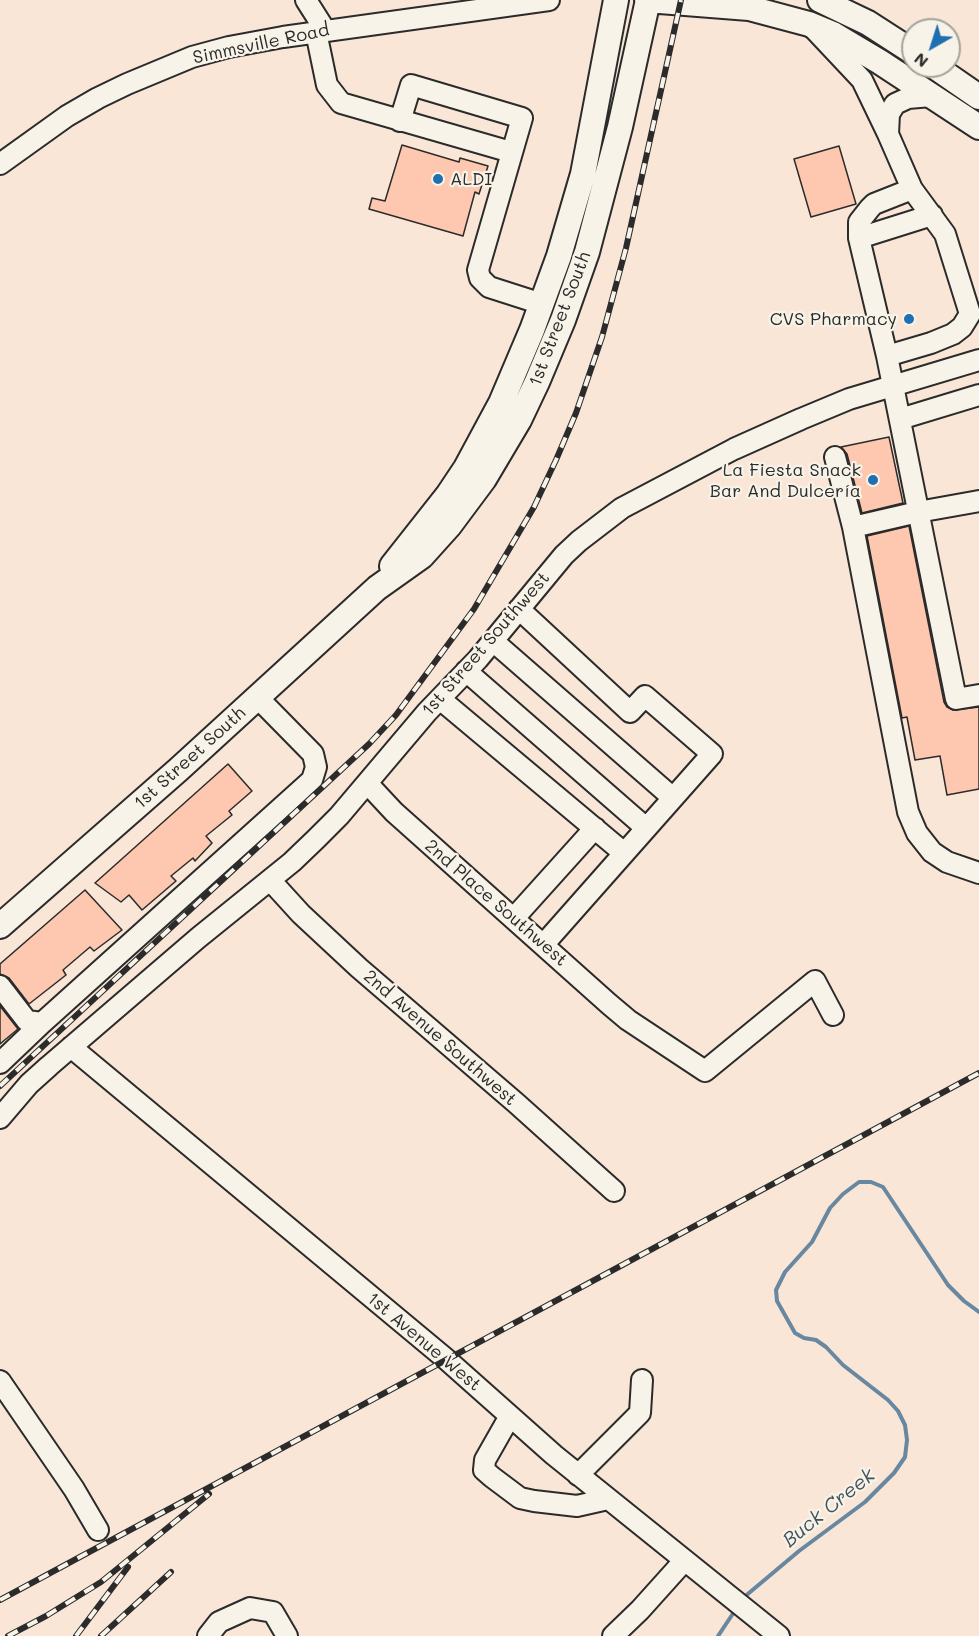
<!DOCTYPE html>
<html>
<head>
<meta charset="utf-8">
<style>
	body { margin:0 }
	#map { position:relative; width:979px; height:1636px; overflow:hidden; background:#f9e6d7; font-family:Mali,sans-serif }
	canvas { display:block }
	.north { position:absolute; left:901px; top:18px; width:60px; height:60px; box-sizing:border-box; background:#f7f3e8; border:2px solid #a5a39c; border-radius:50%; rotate:219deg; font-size:16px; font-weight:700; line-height:24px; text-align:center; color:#2b2b2b }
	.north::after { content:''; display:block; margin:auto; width:21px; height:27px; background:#1f6fb2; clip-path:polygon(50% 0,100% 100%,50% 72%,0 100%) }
</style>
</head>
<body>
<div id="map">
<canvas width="979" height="1636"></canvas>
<div class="north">N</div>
</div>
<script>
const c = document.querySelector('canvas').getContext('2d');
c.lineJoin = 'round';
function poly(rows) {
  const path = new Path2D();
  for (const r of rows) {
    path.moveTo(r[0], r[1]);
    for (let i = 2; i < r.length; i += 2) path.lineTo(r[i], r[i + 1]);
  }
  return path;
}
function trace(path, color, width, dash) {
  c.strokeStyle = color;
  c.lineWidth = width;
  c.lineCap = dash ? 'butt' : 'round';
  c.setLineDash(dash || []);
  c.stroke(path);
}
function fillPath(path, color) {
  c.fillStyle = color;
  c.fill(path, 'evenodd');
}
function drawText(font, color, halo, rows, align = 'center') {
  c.font = font + ' Mali,sans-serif';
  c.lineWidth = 4.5;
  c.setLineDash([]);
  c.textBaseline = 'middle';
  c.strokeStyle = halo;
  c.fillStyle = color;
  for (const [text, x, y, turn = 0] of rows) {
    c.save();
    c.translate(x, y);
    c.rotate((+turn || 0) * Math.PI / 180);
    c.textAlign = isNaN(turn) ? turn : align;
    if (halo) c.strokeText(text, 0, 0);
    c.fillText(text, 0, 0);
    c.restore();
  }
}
trace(poly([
	[743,1598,799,1551,865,1502,894,1473,905,1457,907,1440,905,1425,898,1411,888,1400,843,1365,826,1347,816,1340,804,1338,795,1333,777,1301,776,1290,785,1272,812,1242,830,1208,843,1194,859,1182,871,1182,883,1187,948,1285,964,1301,979,1312],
	[718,1636,736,1609]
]), '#6888a1', 4);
const building = poly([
	[402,145,459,162,460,158,488,166,479,194,475,192,463,236,369,209,372,198,385,201,402,145],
	[839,146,856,204,811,217,794,159,839,146],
	[889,437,903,503,862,513,847,454,841,447,889,437],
	[909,526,944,702,947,707,953,710,979,707,979,789,947,795,940,756,915,760,907,717,902,718,867,536,909,526],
	[228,764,252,791,229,811,232,815,206,836,212,843,195,861,193,858,171,876,176,881,142,910,129,895,121,902,95,883,228,764],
	[85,890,122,930,94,951,90,947,63,970,66,975,29,1004,9,978,0,974,0,964,85,890],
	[0,1006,18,1029,0,1044,0,1006]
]);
fillPath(building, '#fdc8af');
trace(building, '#2b2b2b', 1.5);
const minor = poly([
	[306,0,325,30],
	[815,30,862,80,888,134,889,114,895,104,908,98,931,96],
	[316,32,327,85,341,103,511,152],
	[400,121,411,85,522,118,478,270,480,278,489,287,542,304],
	[0,164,67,116,98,98,127,84,192,57,229,47,283,37,549,0],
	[912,189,874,204,870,208,859,222,859,238,887,356,956,699,979,695],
	[859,238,932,215],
	[887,356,931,343,953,334,962,327,970,314,945,234,912,189,888,134],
	[900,419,979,395],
	[835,457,853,527],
	[979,501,918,512,853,527,908,812,917,833,932,852,947,862,979,873],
	[519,609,630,712,645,696,712,754,544,944],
	[493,641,673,798],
	[466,671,646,828],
	[440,699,624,853],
	[367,783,394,812,609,1004,628,1020,705,1071,815,981,833,1015],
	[270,880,301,914,359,968,516,1103,614,1191],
	[514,918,595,828],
	[0,986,27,1021,42,1023,312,780,316,767,313,754,258,698],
	[71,1047,446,1359,554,1455,779,1636],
	[0,1063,42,1023],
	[0,1118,29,1084,49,1066,198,938,292,862,316,839,339,816,427,712,478,659,564,555,579,541,622,508,734,449,801,419,849,399,979,360],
	[0,1381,74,1489,98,1530],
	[510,1416,485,1460,484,1470,492,1477,520,1498,534,1501,577,1506,608,1499],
	[578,1475,640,1413,642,1380],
	[208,1636,219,1622,250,1608,273,1612,287,1636],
	[613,1636,640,1610,684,1561]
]);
const major = poly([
	[647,0,749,8,809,24,833,34,880,62,979,127],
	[820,0,868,23,913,52],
	[934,66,979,97],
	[392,566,448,495,466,468,501,403,532,330,559,256,583,174,616,0],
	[0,926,178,770,377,588,422,556,449,526,484,479,519,420,537,382,563,320,587,252,620,127,648,0]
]);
trace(minor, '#2b2b2b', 24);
trace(major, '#2b2b2b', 28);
trace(minor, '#f7f3e8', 20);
trace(major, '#f7f3e8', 24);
const rail = poly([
	[0,1086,369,744,396,715,474,609,534,507,556,460,576,413,602,337,626,248,681,0],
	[0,1600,979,1073],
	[8,1636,46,1616,101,1582,209,1494],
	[76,1636,128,1567],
	[101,1636,171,1572]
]);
trace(rail, '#2b2b2b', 6);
trace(rail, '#f7f3e8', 4, [11]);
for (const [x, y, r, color] of [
	[438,179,6,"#1f6fb2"],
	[909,319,6,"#1f6fb2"],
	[873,480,6,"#1f6fb2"]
]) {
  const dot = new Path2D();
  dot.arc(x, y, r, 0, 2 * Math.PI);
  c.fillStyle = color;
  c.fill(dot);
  trace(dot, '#f7f3e8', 2);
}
drawText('18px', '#2b2b2b', '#f7f3e8', [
	["Simmsville Road",261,44,-12],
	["1st Street South",560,319,-69],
	["1st Street Southwest",486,644,-49],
	["1st Street South",190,758,-42],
	["2nd Place Southwest",496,903,41],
	["2nd Avenue Southwest",440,1038,41],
	["1st Avenue West",424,1342,40]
]);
drawText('18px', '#2b2b2b', '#f7f3e8', [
	["ALDI",450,179,"left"],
	["CVS Pharmacy",897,319],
	["La Fiesta Snack",861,470],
	["Bar And Dulcería",861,491]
], 'right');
drawText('italic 20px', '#44525c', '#f7f3e8', [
	["Buck Creek",829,1508,-39]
]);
</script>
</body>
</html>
